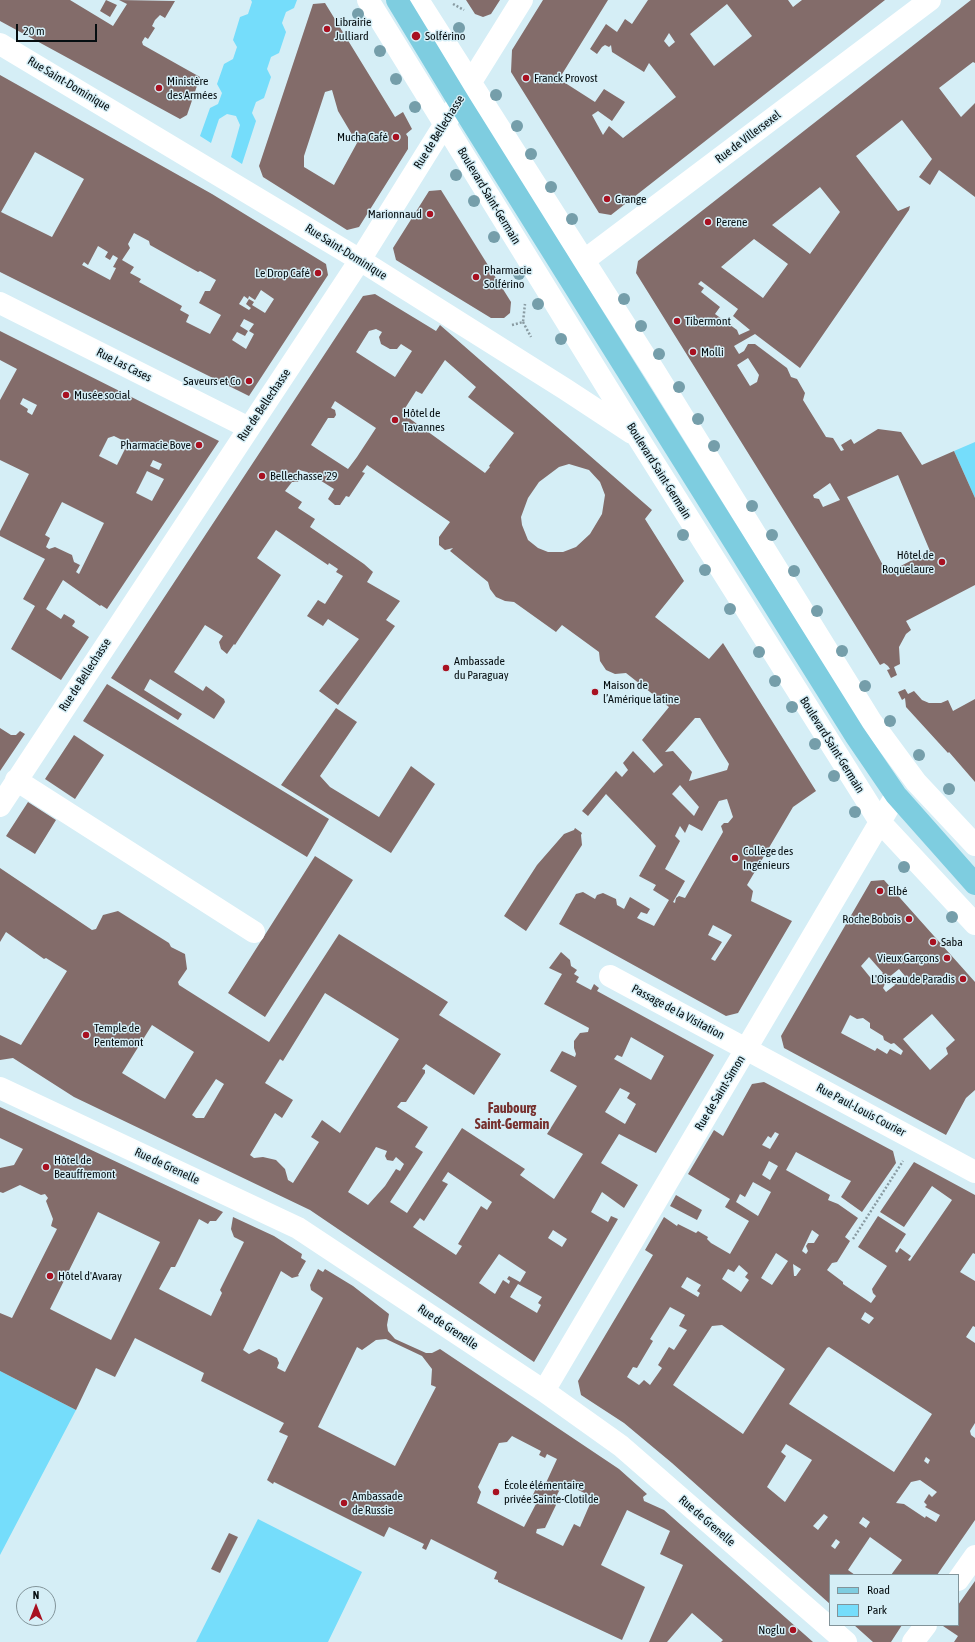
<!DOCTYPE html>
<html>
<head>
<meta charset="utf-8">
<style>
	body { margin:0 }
	#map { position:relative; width:975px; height:1642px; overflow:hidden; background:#d5eef6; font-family:"Asap Condensed",sans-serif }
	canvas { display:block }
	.legend { position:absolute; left:829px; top:1574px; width:130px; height:52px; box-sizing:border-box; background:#d5eef6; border:1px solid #82949a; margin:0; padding:5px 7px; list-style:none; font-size:12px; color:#050d10 }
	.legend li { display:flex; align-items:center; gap:8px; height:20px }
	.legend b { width:20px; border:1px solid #82949a }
	.north { position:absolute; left:16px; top:1586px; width:40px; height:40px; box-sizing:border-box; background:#d5eef6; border:1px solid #82949a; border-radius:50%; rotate:0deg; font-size:11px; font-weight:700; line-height:16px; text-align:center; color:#050d10 }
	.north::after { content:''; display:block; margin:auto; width:14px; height:18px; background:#a81121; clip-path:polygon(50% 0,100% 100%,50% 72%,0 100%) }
	.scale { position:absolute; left:16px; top:24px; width:81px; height:18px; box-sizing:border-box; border:2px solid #050d10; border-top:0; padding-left:5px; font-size:12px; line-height:14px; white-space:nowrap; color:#050d10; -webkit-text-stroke:3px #d5eef6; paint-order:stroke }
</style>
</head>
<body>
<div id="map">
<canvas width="975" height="1642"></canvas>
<ul class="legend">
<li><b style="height:5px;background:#7ecde0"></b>Road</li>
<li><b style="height:11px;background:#75ddfb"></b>Park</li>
</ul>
<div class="north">N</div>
<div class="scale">20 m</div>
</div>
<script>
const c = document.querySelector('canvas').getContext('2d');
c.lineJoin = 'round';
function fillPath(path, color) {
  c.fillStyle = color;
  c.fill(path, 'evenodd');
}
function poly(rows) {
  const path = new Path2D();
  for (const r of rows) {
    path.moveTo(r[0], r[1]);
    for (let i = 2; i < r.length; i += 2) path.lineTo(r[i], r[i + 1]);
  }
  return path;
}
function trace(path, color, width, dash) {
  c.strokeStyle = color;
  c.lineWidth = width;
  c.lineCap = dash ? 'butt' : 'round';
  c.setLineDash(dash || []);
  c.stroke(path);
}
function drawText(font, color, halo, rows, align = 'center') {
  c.font = font + ' "Asap Condensed",sans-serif';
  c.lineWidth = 3;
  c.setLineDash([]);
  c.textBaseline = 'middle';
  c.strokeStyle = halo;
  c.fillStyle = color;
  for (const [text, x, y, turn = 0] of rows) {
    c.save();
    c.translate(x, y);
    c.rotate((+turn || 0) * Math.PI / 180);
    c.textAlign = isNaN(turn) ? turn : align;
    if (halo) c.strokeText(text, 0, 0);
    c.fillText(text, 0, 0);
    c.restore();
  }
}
fillPath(poly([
	[251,0,297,0,294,8,286,12,282,23,286,32,279,53,271,57,267,69,271,77,264,98,256,102,252,113,256,121,242,164,231,157,240,125,236,116,227,114,219,119,211,143,200,136,210,108,218,104,222,93,217,84,224,64,233,59,237,47,233,40,240,17,248,14,252,2],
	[975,442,975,498,954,451],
	[0,1371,76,1410,0,1555],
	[258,1519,362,1572,328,1642,196,1642]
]), '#75ddfb');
fillPath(poly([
	[0,0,70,0,113,26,127,4,119,0,175,1,165,18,160,15,155,20,152,26,155,28,148,39,145,37,142,42,143,45,200,77,187,115,180,119,0,21],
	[106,0,117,5,110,17,100,11],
	[466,0,500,0,491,14,483,17,475,14],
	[543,0,608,0,559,79,595,102,604,89,625,102,612,121,598,111,592,115,603,135,609,126,623,138,676,97,649,63,644,72,612,52,611,45,609,47,605,45,602,47,597,54,590,49,606,24,617,32,625,19,632,24,648,0,788,0,793,7,802,0,885,0,611,215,599,213,511,72,512,50],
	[727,4,752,36,714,66,690,34],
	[669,33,675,42,669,47,664,41],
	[971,0,975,0,975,63,973,62,939,88,961,117,975,103,975,197,939,170,930,185,919,177,932,159,902,120,856,156,898,211,910,206,909,210,800,368,755,334,734,346,739,354,744,351,748,344,755,344,787,368,791,377,797,379,805,393,803,400,826,437,833,438,841,451,844,450,841,445,851,439,854,444,878,429,901,432,922,465,954,451,975,498,975,585,906,621,911,630,906,634,899,647,900,664,894,667,897,675,891,678,887,670,890,669,888,666,884,663,880,665,636,273,638,261],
	[820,187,840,212,810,254,772,225],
	[754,239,788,264,763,298,721,267],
	[701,281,738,309,733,316,750,330,739,335,737,330,715,314,720,307,701,292,704,288,698,284],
	[748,358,759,375,757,382,750,386,737,365],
	[898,475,930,551,887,573,847,497],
	[830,483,840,500,823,507,819,499,814,498,813,495],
	[325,3,395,117,403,112,412,129,406,134,408,137,408,149,359,227,347,230,263,177,259,166,313,4],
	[332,90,338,111,357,143,334,185,304,167,304,156,325,92],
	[0,75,212,194,326,264,328,275,249,396,0,272],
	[35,152,84,179,52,237,1,212],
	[134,233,149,241,150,245,198,272,200,271,216,280,210,291,205,291,199,303,221,315,210,334,186,322,189,315,180,310,182,306,139,282,141,279,130,273,134,267,122,260,130,248,128,244],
	[98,246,108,252,105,257,110,260,113,255,118,258,113,267,116,268,110,280,82,265,84,262,88,265],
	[261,290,274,299,265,313,252,305,254,302,249,299,246,304,251,308,249,310,239,304,244,296,248,299,249,296,255,300],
	[244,319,254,324,249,331,254,334,246,349,232,340,237,332,245,336,248,331,240,326],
	[441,190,511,302,510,313,504,318,491,318,396,260,393,248,429,191],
	[375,294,436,331,440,325,652,510,645,519,684,581,655,617,709,659,723,643,816,791,793,807,747,885,753,891,751,901,792,921,738,1013,726,1016,559,924,576,894,583,892,595,899,597,895,603,893,616,899,617,905,624,909,630,897,650,909,647,914,641,912,637,918,654,926,669,900,653,890,656,885,639,876,656,846,606,794,588,816,582,811,616,771,622,777,628,770,623,763,633,751,654,773,663,765,642,740,669,707,626,673,615,674,606,670,600,661,599,652,562,625,556,632,514,602,505,601,496,597,490,589,488,582,450,551,453,548,445,550,439,545,439,537,450,522,367,465,362,472,365,473,349,497,346,496,340,505,335,505,328,499,334,489,307,472,299,470,301,476,298,482,292,482,285,491,302,502,298,508,315,519,310,527,364,564,373,572,367,582,400,601,386,620,395,626,338,705,319,691,359,639,328,619,323,626,307,616,318,600,325,604,343,576,336,572,338,569,329,563,328,565,276,530,257,558,281,575,235,645,234,644,227,654,221,649,219,642,223,636,205,625,174,672,203,691,206,686,224,699,225,702,214,719,150,679,144,690,182,714,178,720,111,678,363,296],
	[376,329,382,332,379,337,381,344,390,349,397,349,401,344,412,351,395,377,356,352,369,331],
	[445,360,476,387,468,397,514,433,489,466,490,467,485,473,402,413,416,391,422,394],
	[335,401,376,428,357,457,348,469,311,445,328,418,334,418,336,415,335,410,331,408],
	[569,464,589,470,600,482,605,495,602,514,590,534,576,547,563,552,548,552,538,548,528,540,522,525,521,517,528,498,539,482,559,467],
	[695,718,700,718,729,764,727,770,689,781,692,772,673,751,665,752],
	[680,785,699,807,694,816,672,794],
	[727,799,733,817,728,823,724,823,721,826,723,832,685,898,679,896,676,898,675,903,673,902,685,881,665,869,680,841,675,836,680,826,685,833,689,824,702,831,719,801],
	[713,925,732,935,715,961,711,959,722,942,708,935],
	[0,331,219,441,107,609,101,605,100,606,63,580,46,609,61,619,64,614,74,620,75,622,72,626,89,637,61,680,11,649,35,606,23,599,45,559,0,536,0,531,29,474,0,460,0,400,17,369,0,360],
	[23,398,37,405,32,415,27,412,28,409,20,404],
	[114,436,124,441,126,447,117,465,99,456,108,438],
	[153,460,162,464,159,470,150,466],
	[147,471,164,479,152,501,136,493],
	[62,502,104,523,79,574,76,572,80,565,74,562,72,555,55,547,49,549,46,547,50,538,45,535],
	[107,684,329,819,307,857,83,721],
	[905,689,908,694,914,691,922,700,929,703,941,703,948,700,953,711,975,699,975,782,949,752,948,753,906,707,905,698,902,700,898,692],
	[336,708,357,722,320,776,330,787,379,817,411,766,435,784,391,853,281,785],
	[0,728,11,735,16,735,20,731,25,734,0,771],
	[74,735,104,755,75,799,45,779],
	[28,802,56,820,35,854,6,836],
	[575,828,582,833,581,835,582,845,526,931,504,916,537,865,564,834,574,830],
	[315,856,353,880,265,1017,228,993],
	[0,868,92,930,96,929,103,915,118,911,169,943,171,947,185,954,187,969,178,982,179,985,269,1042,339,934,448,1002,439,1015,501,1054,474,1095,426,1064,422,1069,425,1070,425,1073,406,1102,401,1102,397,1107,428,1127,415,1147,423,1152,390,1202,407,1213,462,1128,525,1169,520,1175,554,1199,583,1154,547,1134,577,1086,550,1071,562,1051,575,1057,576,1054,574,1048,574,1041,580,1033,588,1032,589,1028,544,1004,562,974,549,968,561,952,570,960,571,966,577,970,574,974,579,977,576,982,591,990,594,984,599,988,597,991,714,1055,656,1153,619,1134,601,1163,638,1185,624,1208,602,1192,591,1212,608,1222,611,1216,618,1219,534,1362,310,1210,74,1097,13,1058,0,1060,0,1035,21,1045,67,971,46,958,44,959,6,932,0,942],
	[325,993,399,1039,340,1133,322,1120,311,1137,319,1142,293,1183,288,1180,285,1169,276,1160,263,1157,254,1158,250,1155,275,1113,282,1118,293,1100,265,1083,280,1059,283,1061],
	[152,1025,194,1052,165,1099,122,1073],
	[631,1037,664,1056,651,1080,614,1059,617,1055,622,1057],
	[216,1079,224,1084,204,1118,196,1118,192,1115],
	[620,1088,630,1093,627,1098,636,1104,625,1124,605,1112],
	[376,1147,387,1151,385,1156,387,1160,393,1161,396,1157,404,1164,400,1171,396,1169,385,1186,368,1205,348,1192],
	[448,1172,492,1202,487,1210,481,1206,458,1244,462,1246,456,1255,413,1227,420,1218,424,1221,448,1184,442,1181],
	[553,1230,567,1239,562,1247,548,1238],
	[499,1254,526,1272,520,1282,509,1276,507,1279,510,1281,509,1284,503,1280,495,1294,479,1283],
	[518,1284,542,1297,538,1303,541,1305,537,1313,510,1297],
	[884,880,975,982,975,1090,966,1098,946,1135,784,1048,781,1036,871,881],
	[869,957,883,973,874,982,861,966],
	[899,969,905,976,902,978,897,977,892,981,895,985,886,992,883,988,888,978],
	[932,1014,955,1040,946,1048,948,1054,930,1070,903,1039],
	[850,1015,857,1019,863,1018,870,1023,870,1028,883,1036,884,1040,891,1044,894,1043,903,1051,901,1055,890,1049,887,1054,877,1048,875,1051,841,1033],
	[764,1082,893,1151,896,1163,862,1212,841,1197,851,1181,845,1178,796,1152,786,1170,830,1195,828,1200,838,1204,858,1218,845,1237,850,1241,837,1262,832,1263,827,1270,843,1282,843,1284,871,1303,876,1296,873,1293,872,1289,887,1266,858,1247,878,1216,906,1234,895,1251,897,1253,900,1248,911,1256,908,1260,910,1261,952,1200,932,1186,904,1227,880,1212,914,1162,975,1195,975,1254,973,1253,960,1272,975,1281,975,1327,973,1326,966,1337,975,1343,975,1423,970,1431,971,1435,975,1438,975,1520,937,1575,891,1575,902,1560,870,1537,848,1570,855,1575,830,1575,830,1604,672,1463,624,1423,581,1395,578,1381,653,1255,645,1250,664,1217,677,1226,678,1224,696,1233,698,1231,708,1237,707,1239,711,1243,730,1254,749,1221,725,1207,730,1199,688,1174,714,1130,723,1136,752,1084],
	[775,1132,779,1134,770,1149,762,1145,768,1136,771,1138],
	[769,1161,778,1166,770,1180,762,1175],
	[753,1182,771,1192,758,1216,736,1202,740,1194,745,1197],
	[812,1230,819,1235,814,1243,808,1243,806,1246,808,1251,806,1254,802,1251],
	[776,1253,788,1261,772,1285,761,1278],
	[793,1264,801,1269,796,1276,794,1276],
	[739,1265,748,1273,745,1277,749,1280,741,1292,722,1279,728,1269,734,1272],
	[687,1277,701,1285,697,1291,700,1293,698,1297,681,1287],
	[670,1307,685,1315,679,1326,687,1330,674,1350,669,1347,658,1365,662,1368,650,1385,644,1380,639,1385,627,1377,633,1367,637,1368,653,1341,650,1339],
	[865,1312,874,1318,869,1324,861,1319],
	[722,1325,785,1369,743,1434,673,1385,712,1326],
	[829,1347,932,1414,894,1472,789,1404,827,1348],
	[786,1444,812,1460,785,1502,767,1487,786,1456,781,1452],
	[926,1457,930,1460,928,1464,924,1461],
	[920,1480,937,1492,932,1497,929,1494,924,1502,927,1505,925,1507,940,1515,936,1522,926,1516,925,1518,904,1504,896,1503,911,1482],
	[824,1514,828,1517,818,1530,813,1526],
	[863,1517,870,1522,866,1528,859,1523],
	[836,1539,840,1542,835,1549,831,1546],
	[0,1107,223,1212,216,1221,210,1221,208,1224,199,1219,175,1267,171,1267,159,1289,211,1316,222,1293,220,1290,244,1242,234,1237,231,1229,233,1217,274,1236,302,1254,301,1258,306,1261,298,1275,299,1276,292,1278,281,1271,243,1350,249,1354,259,1349,277,1358,279,1363,277,1368,285,1372,323,1298,311,1290,310,1285,318,1269,323,1272,325,1269,353,1286,389,1314,387,1325,388,1331,395,1339,426,1353,432,1353,440,1349,619,1469,647,1494,643,1497,644,1501,664,1510,813,1642,721,1642,723,1640,692,1613,667,1642,649,1642,683,1565,660,1554,670,1531,627,1510,601,1565,645,1587,622,1640,498,1582,498,1580,494,1579,497,1572,431,1539,426,1550,422,1548,424,1544,389,1527,384,1537,274,1482,273,1484,267,1480,288,1436,279,1432,284,1423,201,1381,204,1373,135,1338,115,1377,96,1368,76,1410,0,1371,0,1313,12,1318,57,1229,51,1226,53,1219,46,1201,48,1198,45,1194,41,1195,20,1185,3,1193,0,1192,0,1168,14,1165,23,1149,0,1138],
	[98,1212,160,1242,111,1340,50,1309],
	[386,1339,422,1356,432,1369,431,1385,436,1387,395,1466,318,1427,357,1347,362,1350,376,1340],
	[512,1436,541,1451,539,1455,545,1458,547,1454,557,1459,545,1485,539,1482,531,1499,537,1502,524,1527,477,1503,481,1492,478,1487,499,1443,507,1442],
	[563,1483,593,1497,580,1527,574,1524,563,1546,536,1533,537,1529,545,1528,556,1505,554,1501],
	[676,1195,702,1210,697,1220,670,1206],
	[229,1533,238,1537,220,1573,211,1569],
	[975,1581,975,1642,954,1642,958,1636,943,1626,958,1625,958,1605],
	[854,1625,902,1625,891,1642,873,1642]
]), '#836c6a');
trace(poly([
	[453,4,464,10],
	[523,322,531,337],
	[512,325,523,322,525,304],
	[853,1239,903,1161]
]), '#899ba2', 2.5, [2, 2]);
trace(poly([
	[368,0,637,436,880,822,975,924],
	[418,0,655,372,871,721,916,782,975,845],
	[0,44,360,260,565,389,632,433],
	[574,268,930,0],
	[0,303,249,428],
	[16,780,254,932],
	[0,806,360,260,522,0],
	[610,976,975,1172],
	[0,1088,298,1228,544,1391,621,1446,846,1642],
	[544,1391,896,795],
	[958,1580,975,1556],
	[913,1642,926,1625]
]), '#fff', 22);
trace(poly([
	[397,0,459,102,855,735,896,795,975,884]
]), '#7ecde0', 22);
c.fillStyle = '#759eaa';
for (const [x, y] of [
	[358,14],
	[459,28],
	[380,51],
	[396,79],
	[496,95],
	[415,107],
	[517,126],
	[531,154],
	[456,175],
	[551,187],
	[474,201],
	[572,219],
	[494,237],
	[519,274],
	[624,299],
	[538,304],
	[641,326],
	[561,339],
	[659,354],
	[679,387],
	[698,419],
	[714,446],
	[752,506],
	[683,535],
	[772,535],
	[705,570],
	[794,571],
	[730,609],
	[817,611],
	[842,651],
	[759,652],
	[775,681],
	[865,686],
	[792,707],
	[890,721],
	[815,744],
	[919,755],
	[834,776],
	[949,789],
	[855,812],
	[904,867],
	[952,917]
]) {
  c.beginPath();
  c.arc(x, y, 6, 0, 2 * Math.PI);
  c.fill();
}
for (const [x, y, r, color] of [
	[327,29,4,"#a81121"],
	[416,36,5,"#a81121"],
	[526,78,4,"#a81121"],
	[159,88,4,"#a81121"],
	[396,137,4,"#a81121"],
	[607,199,4,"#a81121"],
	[430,214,4,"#a81121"],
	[708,222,4,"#a81121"],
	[318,273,4,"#a81121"],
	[476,277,4,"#a81121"],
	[677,321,4,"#a81121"],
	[693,352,4,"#a81121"],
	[249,381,4,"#a81121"],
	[66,395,4,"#a81121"],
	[395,420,4,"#a81121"],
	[199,445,4,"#a81121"],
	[262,476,4,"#a81121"],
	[942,562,4,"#a81121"],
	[446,668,4,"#a81121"],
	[595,692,4,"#a81121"],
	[735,858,4,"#a81121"],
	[880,891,4,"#a81121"],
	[909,919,4,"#a81121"],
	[933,942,4,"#a81121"],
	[947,958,4,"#a81121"],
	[963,979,4,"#a81121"],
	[86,1035,4,"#a81121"],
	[46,1167,4,"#a81121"],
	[50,1276,4,"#a81121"],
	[496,1492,4,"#a81121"],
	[344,1503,4,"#a81121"],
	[793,1630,4,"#a81121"]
]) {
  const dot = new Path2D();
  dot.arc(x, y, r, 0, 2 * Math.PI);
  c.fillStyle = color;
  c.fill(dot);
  trace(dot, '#d5eef6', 1.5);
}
drawText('12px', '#050d10', '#d5eef6', [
	["Librairie",335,22],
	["Julliard",335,36],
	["Solférino",425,36],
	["Franck Provost",534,78],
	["Ministère",167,81],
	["des Armées",167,95],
	["Mucha Café",388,137,"right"],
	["Grange",615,199],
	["Marionnaud",422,214,"right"],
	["Perene",716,222],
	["Pharmacie",484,270],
	["Solférino",484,284],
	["Le Drop Café",310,273,"right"],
	["Tibermont",685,321],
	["Molli",701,352],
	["Saveurs et Co",241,381,"right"],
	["Musée social",74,395],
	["Hôtel de",403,413],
	["Tavannes",403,427],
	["Pharmacie Bove",191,445,"right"],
	["Bellechasse '29",270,476],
	["Hôtel de",934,555,"right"],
	["Roquelaure",934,569,"right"],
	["Ambassade",454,661],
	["du Paraguay",454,675],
	["Maison de",603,685],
	["l’Amérique latine",603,699],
	["Collège des",743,851],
	["Ingénieurs",743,865],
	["Elbé",888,891],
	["Roche Bobois",901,919,"right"],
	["Saba",941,942],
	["Vieux Garçons",939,958,"right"],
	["L'Oiseau de Paradis",955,979,"right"],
	["Temple de",94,1028],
	["Pentemont",94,1042],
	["Hôtel de",54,1160],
	["Beauffremont",54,1174],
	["Hôtel d'Avaray",58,1276],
	["École élémentaire",504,1485],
	["privée Sainte-Clotilde",504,1499],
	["Ambassade",352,1496],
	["de Russie",352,1510],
	["Noglu",785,1630,"right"]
], 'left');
drawText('12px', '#050d10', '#d5eef6', [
	["Rue Saint-Dominique",69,84,31],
	["Rue de Bellechasse",439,132,-58],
	["Rue de Villersexel",748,137,-37],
	["Boulevard Saint-Germain",489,196,59],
	["Rue Saint-Dominique",346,252,32],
	["Rue Las Cases",124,365,27],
	["Rue de Bellechasse",264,405,-56],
	["Boulevard Saint-Germain",659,471,58],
	["Rue de Bellechasse",85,675,-57],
	["Boulevard Saint-Germain",832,745,58],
	["Passage de la Visitation",678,1012,28],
	["Rue de Saint-Simon",720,1093,-59],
	["Rue Paul-Louis Courier",861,1110,28],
	["Rue de Grenelle",167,1166,25],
	["Rue de Grenelle",448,1327,34],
	["Rue de Grenelle",707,1521,41]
]);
drawText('bold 14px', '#752f2d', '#d5eef6', [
	["Faubourg",512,1109],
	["Saint-Germain",512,1125]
]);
</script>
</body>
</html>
